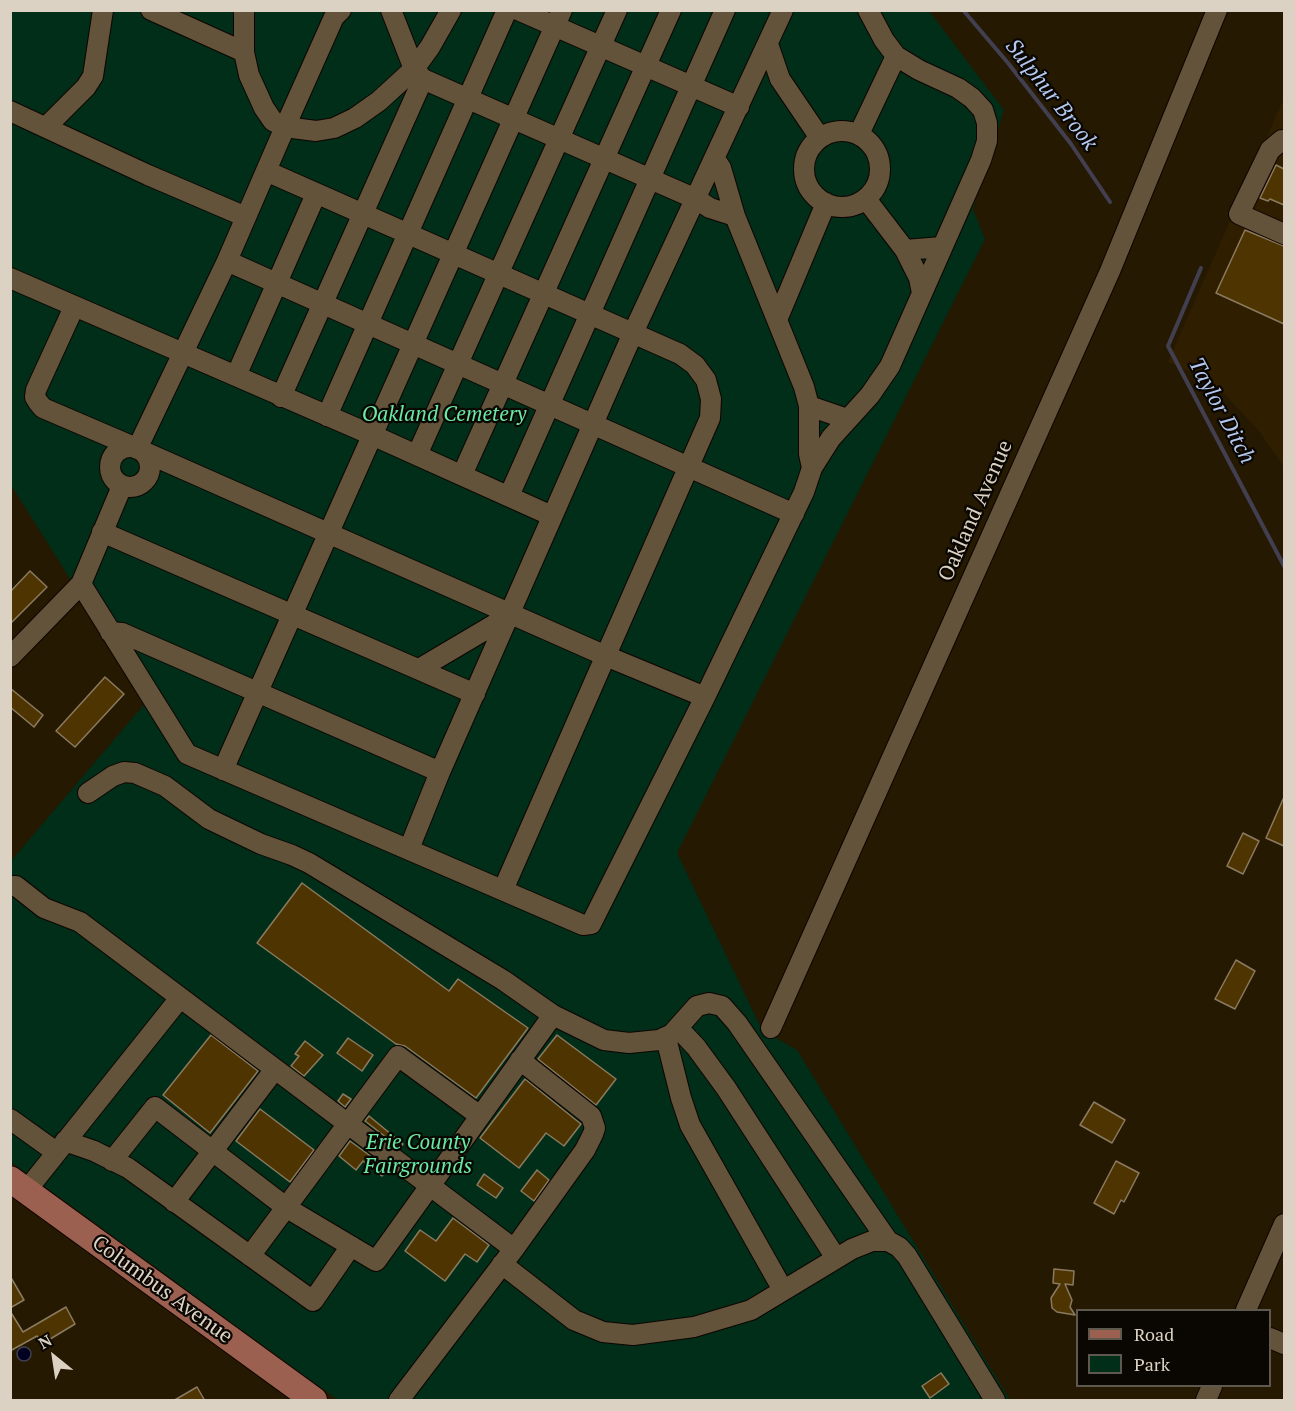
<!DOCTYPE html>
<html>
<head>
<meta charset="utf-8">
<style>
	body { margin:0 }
	#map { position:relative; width:1295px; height:1411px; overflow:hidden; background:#261902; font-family:"PT Serif",serif }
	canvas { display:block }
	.frame { position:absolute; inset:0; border:12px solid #dbd2c4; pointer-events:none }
	.legend { position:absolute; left:1076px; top:1309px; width:195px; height:78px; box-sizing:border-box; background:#0a0601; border:2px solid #5e584f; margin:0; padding:8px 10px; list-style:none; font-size:18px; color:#dbd2c4 }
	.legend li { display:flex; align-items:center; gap:12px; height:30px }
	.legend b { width:30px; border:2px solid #5e584f }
	.north { position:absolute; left:24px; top:1327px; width:60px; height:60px; -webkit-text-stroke:4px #0a0601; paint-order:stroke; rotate:330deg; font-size:16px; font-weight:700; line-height:24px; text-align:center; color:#dbd2c4 }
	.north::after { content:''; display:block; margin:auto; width:21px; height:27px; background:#dbd2c4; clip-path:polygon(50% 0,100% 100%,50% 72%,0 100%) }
</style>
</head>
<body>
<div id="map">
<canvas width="1295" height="1411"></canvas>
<div class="frame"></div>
<ul class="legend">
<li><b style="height:8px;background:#9c6051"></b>Road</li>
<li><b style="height:16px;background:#002e18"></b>Park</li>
</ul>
<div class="north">N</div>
</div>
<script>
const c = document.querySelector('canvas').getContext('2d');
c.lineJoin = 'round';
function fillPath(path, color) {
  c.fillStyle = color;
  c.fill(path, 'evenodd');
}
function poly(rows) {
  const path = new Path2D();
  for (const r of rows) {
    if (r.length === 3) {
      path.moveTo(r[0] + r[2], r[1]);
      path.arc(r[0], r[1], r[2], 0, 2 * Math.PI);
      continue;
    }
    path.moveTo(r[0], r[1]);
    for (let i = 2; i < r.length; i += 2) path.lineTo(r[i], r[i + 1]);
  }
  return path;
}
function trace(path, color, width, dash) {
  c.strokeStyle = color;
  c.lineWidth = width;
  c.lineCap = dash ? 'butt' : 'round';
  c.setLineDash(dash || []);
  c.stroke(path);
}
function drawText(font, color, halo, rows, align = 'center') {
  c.font = font + ' "PT Serif",serif';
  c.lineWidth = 4.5;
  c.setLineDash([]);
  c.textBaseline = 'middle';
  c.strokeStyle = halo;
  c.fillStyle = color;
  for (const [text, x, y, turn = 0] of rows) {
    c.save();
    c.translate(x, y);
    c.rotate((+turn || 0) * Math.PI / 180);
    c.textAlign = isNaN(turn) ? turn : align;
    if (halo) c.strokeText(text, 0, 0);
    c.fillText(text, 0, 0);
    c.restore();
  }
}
fillPath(poly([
	[1284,98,1284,467,1259,431,1213,382,1168,362]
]), '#2f1f00');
fillPath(poly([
	[11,11,929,11,1004,110,973,209,985,239,677,853,762,1030,797,1050,1010,1400,338,1400,11,1162,11,861,147,701,11,485]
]), '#002e18');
const water = poly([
	[24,1354,7]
]);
fillPath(water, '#000020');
trace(water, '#423f51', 1.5);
trace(poly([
	[963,10,1008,63,1071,144,1110,202],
	[1201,268,1168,346,1284,566]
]), '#423f51', 4);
const building = poly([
	[1276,165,1284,169,1284,205,1270,199,1268,201,1260,198,1276,165],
	[1245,230,1284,246,1284,324,1216,293,1245,230],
	[30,571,47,587,10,624,10,592,30,571],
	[105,677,124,694,75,747,56,731,105,677],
	[10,688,43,715,34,727,10,707,10,688],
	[1284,797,1284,846,1266,838,1284,797],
	[1243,833,1259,841,1243,874,1227,866,1243,833],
	[302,883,449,991,458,979,528,1028,476,1098,405,1046,396,1044,257,943,302,883],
	[1236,960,1255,971,1235,1009,1215,999,1236,960],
	[211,1035,258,1071,210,1133,163,1095,211,1035],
	[557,1035,616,1079,596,1105,538,1059,557,1035],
	[348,1038,373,1055,362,1071,337,1053,348,1038],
	[305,1041,323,1055,304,1076,291,1066,299,1056,295,1054,305,1041],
	[525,1079,581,1124,564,1146,546,1133,519,1168,480,1138,525,1079],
	[343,1094,351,1099,345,1107,338,1101,343,1094],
	[1094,1102,1125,1120,1112,1143,1080,1125,1094,1102],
	[260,1109,314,1150,290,1182,236,1141,260,1109],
	[369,1116,403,1144,400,1148,365,1121,369,1116],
	[350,1141,388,1169,382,1176,363,1161,356,1170,339,1156,350,1141],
	[1116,1161,1139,1173,1124,1202,1121,1200,1114,1214,1094,1203,1116,1161],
	[537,1170,549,1180,534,1201,521,1191,537,1170],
	[484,1174,503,1188,496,1198,477,1185,484,1174],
	[453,1218,489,1245,477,1262,465,1254,445,1281,405,1251,420,1230,436,1241,453,1218],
	[1054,1269,1074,1271,1073,1285,1065,1284,1072,1300,1070,1307,1075,1315,1057,1312,1052,1308,1051,1298,1060,1284,1053,1283,1054,1269],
	[10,1276,24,1300,10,1308,10,1276],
	[66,1307,75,1324,42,1344,37,1336,10,1351,10,1311,23,1332,66,1307],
	[941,1373,949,1384,930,1398,922,1386,941,1373],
	[197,1387,205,1401,173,1401,197,1387]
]);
fillPath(building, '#4e3400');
trace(building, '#8a7a60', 1.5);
const minor = poly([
	[151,10,244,52],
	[244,10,244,52,249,75,264,108,273,121,285,127,334,17,341,10],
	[391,10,414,69,423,79,696,199,710,208,735,216],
	[518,10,739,107],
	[768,44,780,79,820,138],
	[10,111,148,175,246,217],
	[46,127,86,87,93,76,103,10],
	[842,169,38],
	[859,134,896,56,884,40,868,10],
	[1282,140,1270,150,1239,214,1284,234],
	[715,159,721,168,735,216,777,320],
	[266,171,680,354,695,365,706,380,711,399,710,418,503,890],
	[866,199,905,250,942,247],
	[826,203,777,320,804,387,809,406,847,419],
	[905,250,919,278,922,293],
	[227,261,794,514],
	[10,278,372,435,552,516],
	[74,307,36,390,35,397,38,402,43,408,134,447],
	[236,376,316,194],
	[281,397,423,79],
	[809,406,809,454,812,468],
	[327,416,507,10],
	[130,467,20],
	[137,449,227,261,285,127,316,131,334,128,355,118,379,101,414,69,430,47,451,10],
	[140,450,606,656,705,697],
	[417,455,617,10],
	[462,475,671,10],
	[122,486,81,584,187,754,583,925,591,924,705,697,804,492,812,468,831,438,870,395,890,366,981,160,987,141,987,123,983,110,972,98,958,88,919,70,896,56],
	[509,496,725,10],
	[102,532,475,694],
	[110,632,122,633,440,772],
	[10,657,81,584],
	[419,669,512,614],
	[223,770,562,10],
	[88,793,113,776,124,772,135,773,165,786,209,819,261,844,292,855,309,863,503,980,553,1015,604,1040,629,1043,659,1040,672,1034,697,1006,709,1003,722,1006,737,1023,888,1241,899,1247,907,1256,995,1400],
	[409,849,440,772,633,333,783,10],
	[10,886,16,886,44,908,80,922,514,1249],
	[678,1028,696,1047,726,1088,836,1258],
	[771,1028,1110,271,1217,10],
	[666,1038,681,1098,690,1125,783,1290],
	[10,1119,56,1152],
	[65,1141,94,1151,128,1168,313,1301,351,1246],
	[112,1161,155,1107,287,1208,376,1261,553,1015],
	[26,1191,180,998],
	[174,1202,275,1069],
	[250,1256,398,1056,480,1116],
	[502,1264,574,1320,603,1332,633,1335,694,1327,751,1310,852,1249,872,1241,888,1241],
	[1246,1310,1284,1224],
	[1270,1338,1284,1344],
	[399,1400,514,1249,585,1150,593,1134,595,1128,591,1116,520,1060],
	[1206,1400,1212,1386]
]);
const major = poly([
	[10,1179,314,1400]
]);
trace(minor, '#0f0400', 22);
trace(major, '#0f0400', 28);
trace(minor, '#62533a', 20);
trace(major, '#9c6051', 26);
drawText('italic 21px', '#68eaa5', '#0a0601', [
	["Oakland Cemetery",444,415],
	["Erie County",418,1143],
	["Fairgrounds",418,1167]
]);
drawText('21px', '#dbd2c4', '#0a0601', [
	["Oakland Avenue",976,511,-66],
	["Columbus Avenue",162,1290,36]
]);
drawText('italic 22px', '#b3c7ef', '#0a0601', [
	["Sulphur Brook",1051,95,52],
	["Taylor Ditch",1221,411,62]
]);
</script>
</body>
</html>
